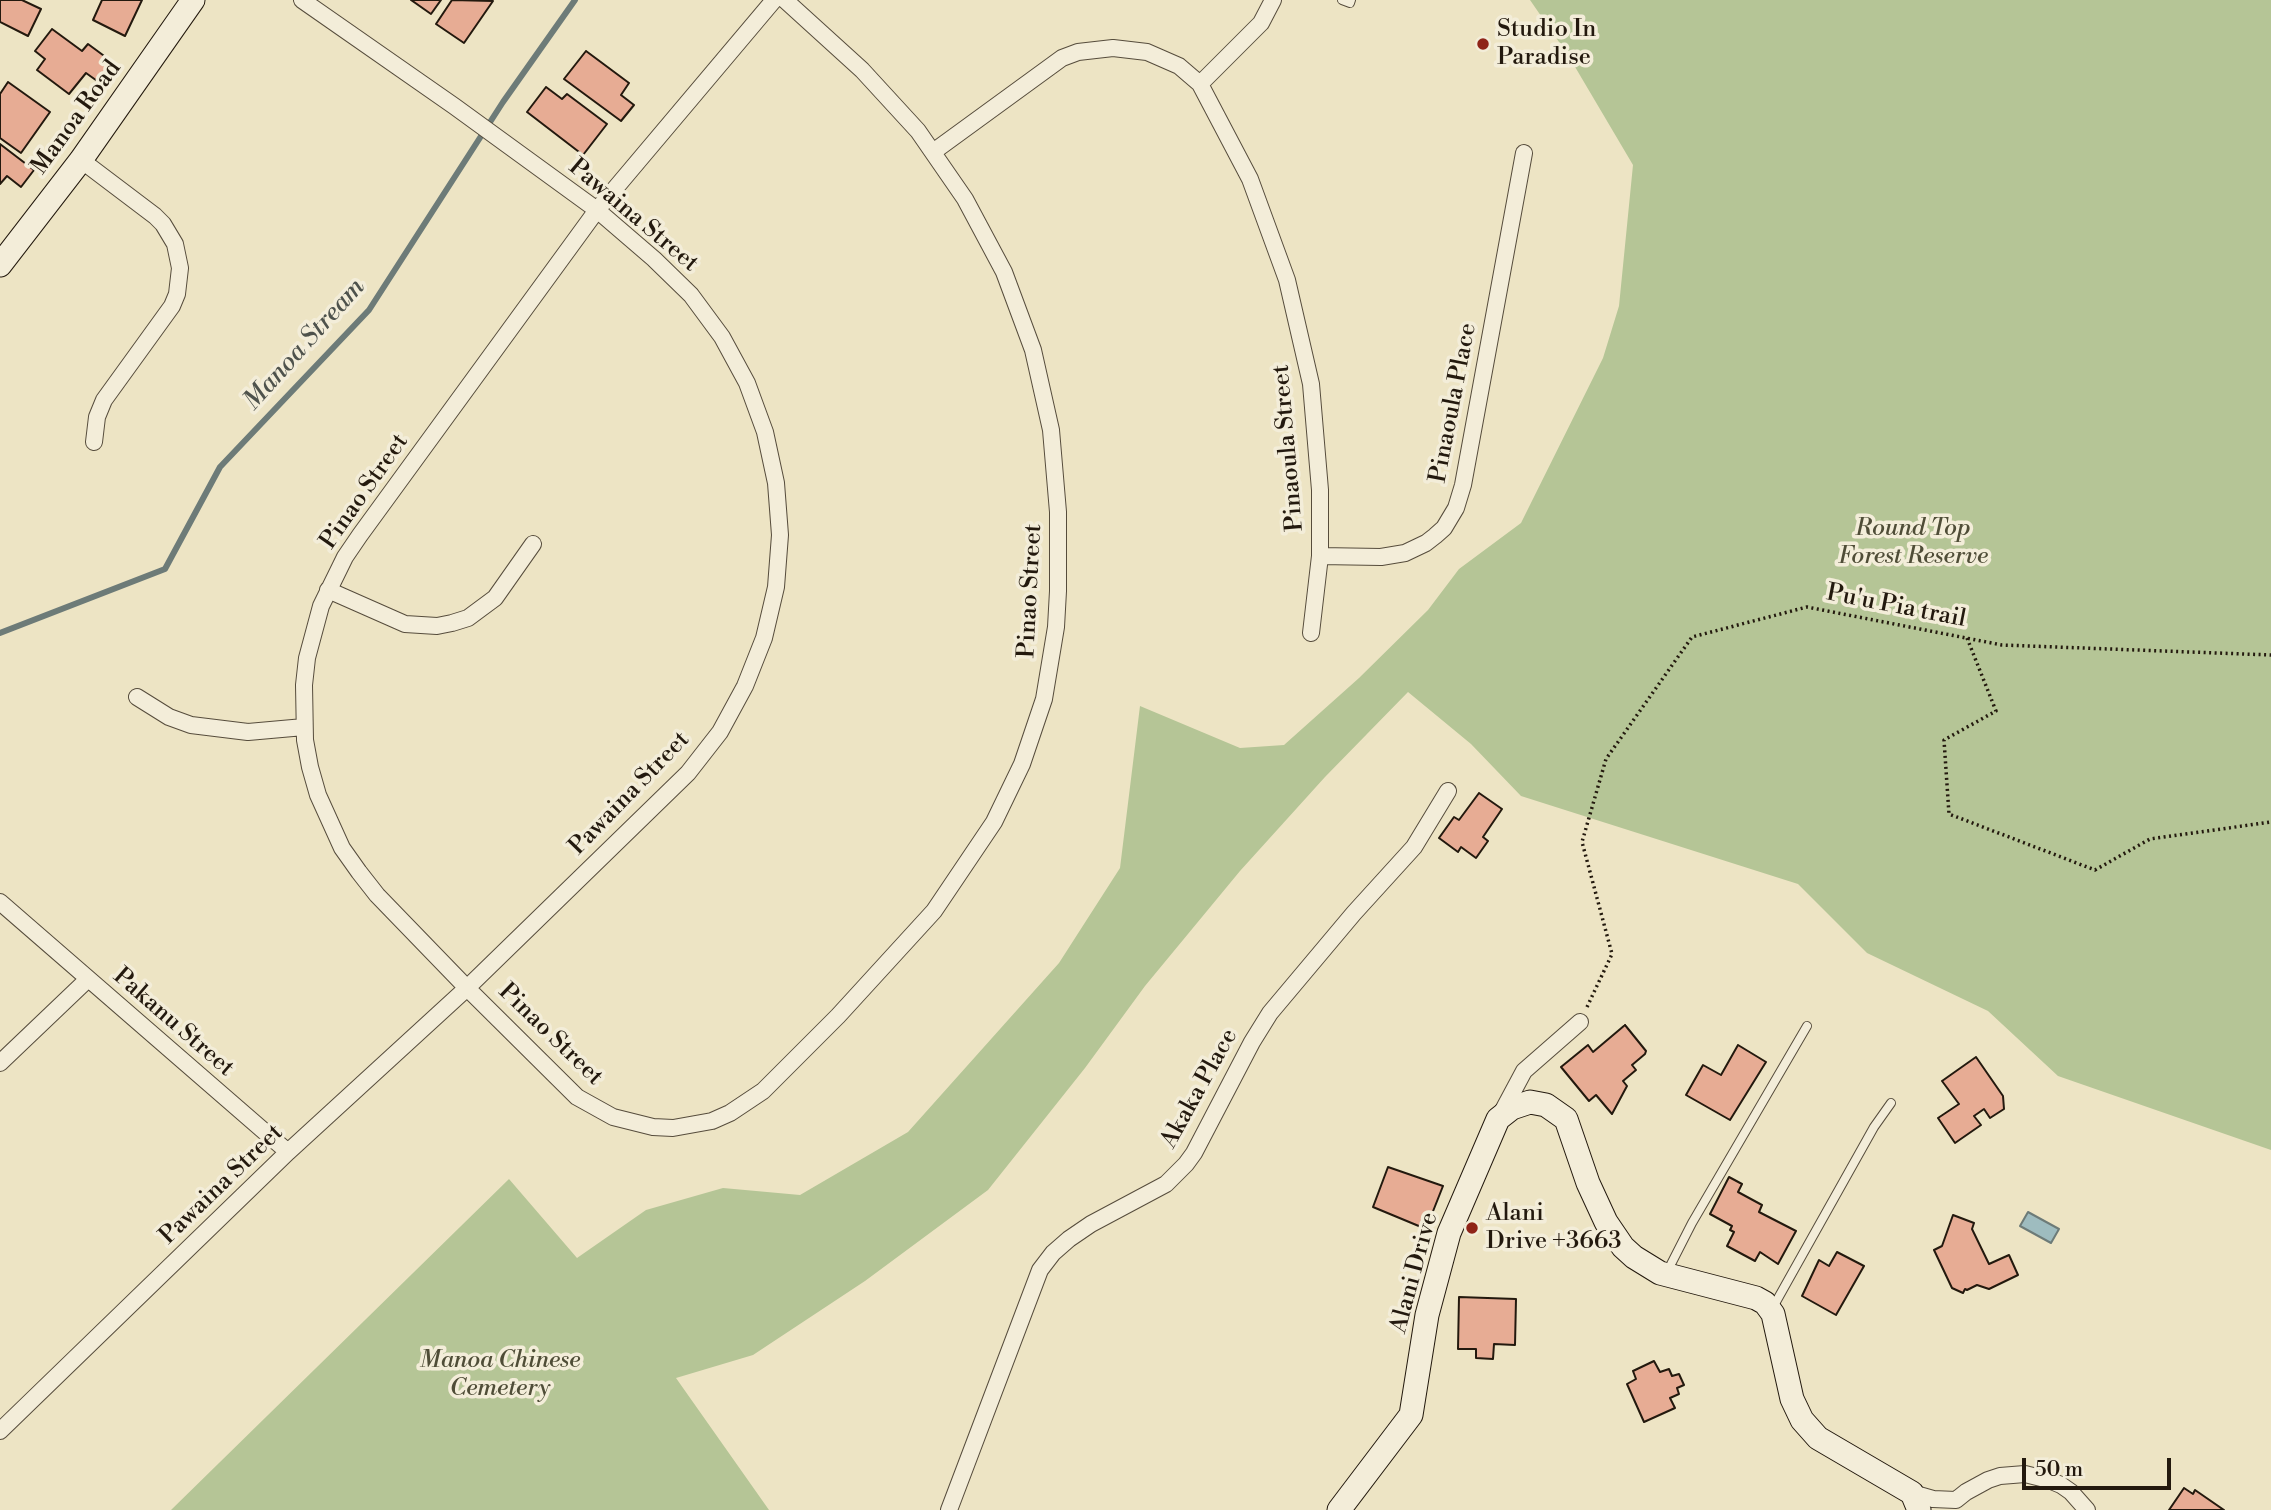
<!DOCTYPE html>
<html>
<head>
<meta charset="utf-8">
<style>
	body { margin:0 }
	#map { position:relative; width:2271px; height:1510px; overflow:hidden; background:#ede4c4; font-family:"Libre Bodoni",serif }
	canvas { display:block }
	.scale { position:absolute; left:2022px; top:1458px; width:149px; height:32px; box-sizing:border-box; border:4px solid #23190e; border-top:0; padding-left:9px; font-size:21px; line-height:24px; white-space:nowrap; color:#23190e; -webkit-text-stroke:5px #f3edd9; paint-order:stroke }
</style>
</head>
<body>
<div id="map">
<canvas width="2271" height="1510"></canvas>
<div class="scale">50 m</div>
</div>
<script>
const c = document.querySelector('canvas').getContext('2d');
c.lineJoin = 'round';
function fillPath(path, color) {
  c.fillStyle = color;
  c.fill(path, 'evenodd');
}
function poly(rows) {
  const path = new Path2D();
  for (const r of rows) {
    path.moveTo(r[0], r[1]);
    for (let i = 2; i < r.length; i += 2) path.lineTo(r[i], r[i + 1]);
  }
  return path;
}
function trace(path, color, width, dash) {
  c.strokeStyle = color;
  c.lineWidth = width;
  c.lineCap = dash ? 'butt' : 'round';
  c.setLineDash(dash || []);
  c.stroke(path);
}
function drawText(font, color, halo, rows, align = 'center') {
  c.font = font + ' "Libre Bodoni",serif';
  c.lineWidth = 7;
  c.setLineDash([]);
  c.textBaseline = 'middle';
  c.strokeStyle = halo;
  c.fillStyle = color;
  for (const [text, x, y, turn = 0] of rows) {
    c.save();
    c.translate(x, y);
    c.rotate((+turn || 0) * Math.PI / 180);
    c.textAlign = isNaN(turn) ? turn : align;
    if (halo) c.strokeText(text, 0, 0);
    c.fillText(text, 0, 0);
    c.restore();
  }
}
fillPath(poly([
	[1530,0,2271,0,2271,1150,2058,1076,1988,1011,1867,953,1798,884,1521,796,1471,744,1408,692,1325,777,1240,871,1145,986,1085,1068,988,1190,865,1281,753,1355,676,1378,769,1510,171,1510,509,1179,577,1258,646,1210,723,1188,800,1195,908,1132,1059,963,1120,868,1140,706,1240,748,1284,745,1359,678,1428,610,1459,569,1521,523,1603,358,1619,306,1633,165,1568,55]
]), '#b5c596');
const water = poly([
	[2028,1212,2059,1229,2051,1243,2020,1226,2028,1212]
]);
fillPath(water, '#9ebcbf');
trace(water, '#6d7b78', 2);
trace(poly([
	[0,633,165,569,220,467,369,310,503,102,575,0]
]), '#6d7b78', 6);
const building = poly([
	[0,0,22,0,41,9,28,36,0,22,0,0],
	[102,0,142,0,125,36,93,20,102,0],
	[411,0,441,0,431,14,411,0],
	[452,0,493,1,464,43,436,24,452,0],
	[52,29,82,51,88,44,115,64,100,83,86,73,69,94,37,70,45,59,35,51,52,29],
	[586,51,629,83,621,95,634,105,621,121,564,79,586,51],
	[8,82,50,112,21,153,0,138,0,94,8,82],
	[546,87,562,99,567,94,607,124,583,155,527,112,546,87],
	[0,144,34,170,21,187,7,176,0,184,0,144],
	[1479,793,1502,809,1483,837,1488,841,1476,858,1461,847,1458,852,1439,838,1454,817,1459,820,1479,793],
	[1625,1025,1646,1051,1645,1054,1632,1065,1636,1070,1623,1081,1627,1086,1612,1114,1596,1095,1589,1101,1561,1067,1588,1045,1593,1052,1625,1025],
	[1738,1045,1766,1062,1730,1120,1686,1095,1703,1065,1721,1075,1738,1045],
	[1976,1057,2003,1096,2004,1109,1990,1118,1984,1109,1974,1116,1981,1125,1955,1143,1938,1118,1959,1104,1942,1081,1976,1057],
	[1388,1167,1443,1186,1426,1229,1373,1207,1388,1167],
	[1729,1177,1742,1184,1738,1192,1762,1205,1759,1212,1796,1231,1778,1264,1760,1252,1755,1261,1727,1246,1734,1232,1730,1230,1732,1226,1710,1214,1729,1177],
	[1953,1215,1974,1223,1972,1229,1989,1264,2009,1255,2018,1275,1989,1289,1977,1285,1967,1290,1965,1289,1963,1293,1952,1288,1934,1250,1942,1246,1953,1215],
	[1837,1252,1864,1266,1836,1315,1802,1296,1819,1260,1829,1266,1837,1252],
	[1459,1297,1516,1299,1515,1345,1494,1344,1493,1359,1476,1358,1476,1349,1458,1349,1459,1297],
	[1654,1361,1660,1372,1669,1369,1672,1376,1679,1374,1684,1385,1677,1388,1679,1394,1670,1398,1675,1408,1644,1422,1627,1384,1636,1379,1633,1371,1654,1361],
	[2184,1488,2193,1494,2195,1490,2224,1510,2169,1510,2184,1488]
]);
fillPath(building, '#e7ac94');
trace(building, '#23190e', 2);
const lane = poly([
	[1342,0,1350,3,1351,0],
	[1667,1272,1692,1223,1807,1026],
	[1772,1309,1874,1127,1891,1103]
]);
const street = poly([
	[774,0,597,210,360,535,345,557,321,606,307,658,304,685,305,740,310,767,318,795,342,848,359,872,377,895,467,988,577,1097,613,1117,653,1127,673,1128,712,1121,730,1113,763,1091,838,1016,934,911,994,822,1022,764,1044,699,1056,627,1058,591,1058,512,1051,430,1033,350,1004,272,965,199,918,131,862,70,785,0],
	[1200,84,1261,23,1273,0],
	[933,152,1062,58,1078,52,1113,48,1147,52,1179,66,1200,84,1250,179,1287,280,1311,384,1320,490,1320,556,1311,633],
	[81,160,155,216,163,224,175,244,180,268,177,294,172,306,104,400,97,417,94,442],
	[1320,556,1381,557,1405,553,1426,543,1435,536,1444,528,1456,508,1463,485,1524,153],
	[328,590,405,624,437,626,452,623,468,618,495,598,533,544],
	[137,697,169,717,191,725,248,732,304,727],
	[0,902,288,1152],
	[0,1063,87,980],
	[1501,1114,1524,1071,1580,1022],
	[0,1431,288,1152,467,988,688,773,720,732,745,686,764,638,776,587,780,535,776,483,765,432,747,383,722,337,691,295,654,259,597,210,454,106,302,0],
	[1912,1493,1933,1499,1956,1500,1966,1492,1988,1480,2000,1476,2025,1474,2049,1480,2061,1485,2071,1492,2087,1510],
	[949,1510,1040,1270,1053,1253,1069,1239,1091,1224,1166,1184,1186,1164,1194,1153,1252,1042,1270,1013,1354,913,1414,847,1448,791]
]);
const secondary = poly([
	[0,265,81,160,193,0],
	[1339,1510,1411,1415,1427,1315,1449,1233,1498,1119,1512,1108,1530,1102,1546,1105,1566,1119,1588,1183,1606,1222,1623,1247,1634,1257,1660,1273,1756,1298,1765,1303,1773,1314,1792,1399,1802,1420,1818,1438,1912,1493,1919,1510]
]);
trace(lane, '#564c3c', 10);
trace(street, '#564c3c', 18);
trace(secondary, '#23190e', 25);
trace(poly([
	[1967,638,1996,711,1944,740,1949,814,2095,870,2150,839,2271,822],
	[1587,1007,1612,954,1582,842,1606,759,1692,637,1807,607,2002,645,2271,655]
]), '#23190e', 3.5, [2, 3.5]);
trace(lane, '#f3edd9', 8);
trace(street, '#f3edd9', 16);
trace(secondary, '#f3edd9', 23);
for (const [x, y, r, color] of [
	[1483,44,7,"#8f2418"],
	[1472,1228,7,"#8f2418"]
]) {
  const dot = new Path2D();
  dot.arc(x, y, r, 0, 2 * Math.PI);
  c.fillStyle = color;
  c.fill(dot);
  trace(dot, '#f3edd9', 2.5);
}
drawText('24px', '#23190e', '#f3edd9', [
	["Studio In",1497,30],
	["Paradise",1497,58],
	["Alani",1486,1214],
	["Drive +3663",1486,1242]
], 'left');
drawText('24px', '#23190e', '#f3edd9', [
	["Manoa Road",77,118,-54],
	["Pawaina Street",633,216,40],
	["Pinaoula Place",1454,403,-79],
	["Pinaoula Street",1289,448,-95],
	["Pinao Street",365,492,-55],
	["Pinao Street",1031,591,-87],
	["Pu'u Pia trail",1896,607,11],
	["Pawaina Street",630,794,-46],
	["Pakanu Street",173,1023,41],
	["Pinao Street",550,1035,44],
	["Akaka Place",1200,1089,-61],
	["Pawaina Street",222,1185,-44],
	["Alani Drive",1415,1273,-75]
]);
drawText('italic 24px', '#4f4d37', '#f3edd9', [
	["Round Top",1913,529],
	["Forest Reserve",1913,557],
	["Manoa Chinese",500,1361],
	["Cemetery",500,1389]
]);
drawText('italic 26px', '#4e524c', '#f3edd9', [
	["Manoa Stream",305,345,-48]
]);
</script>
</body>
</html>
